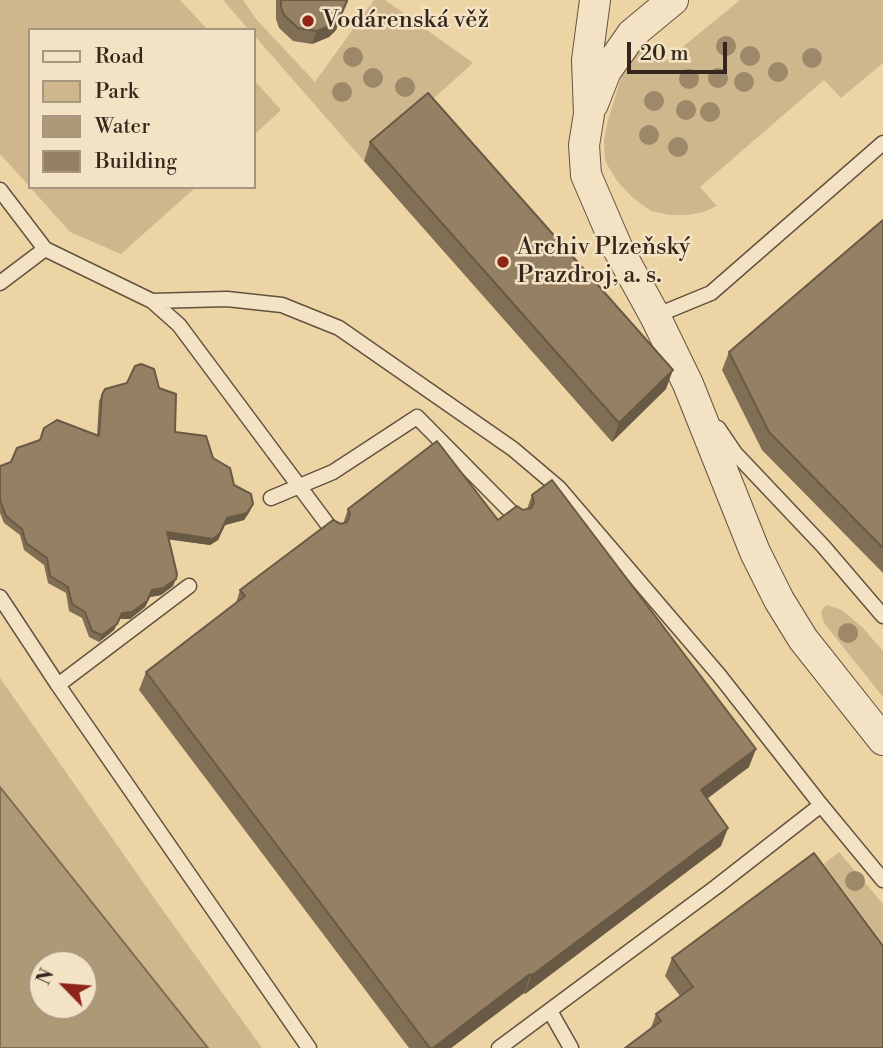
<!DOCTYPE html>
<html>
<head>
<meta charset="utf-8">
<style>
	body { margin:0 }
	#map { position:relative; width:883px; height:1048px; overflow:hidden; background:#edd4a4; font-family:"Libre Bodoni",serif }
	canvas { display:block }
	.legend { position:absolute; left:28px; top:28px; width:228px; height:161px; box-sizing:border-box; background:#f3e3c4; border:2px solid #a79781; margin:0; padding:9px 12px; list-style:none; font-size:21px; color:#35261d }
	.legend li { display:flex; align-items:center; gap:14px; height:35px }
	.legend b { width:35px; border:2px solid #a79781 }
	.north { position:absolute; left:28px; top:950px; width:70px; height:70px; box-sizing:border-box; background:#f3e3c4; border:2px solid #a79781; border-radius:50%; rotate:295deg; font-size:19px; font-weight:700; line-height:28px; text-align:center; color:#35261d }
	.north::after { content:''; display:block; margin:auto; width:24px; height:32px; background:#8f2418; clip-path:polygon(50% 0,100% 100%,50% 72%,0 100%) }
	.scale { position:absolute; left:627px; top:42px; width:100px; height:32px; box-sizing:border-box; border:4px solid #35261d; border-top:0; padding-left:9px; font-size:21px; line-height:24px; white-space:nowrap; color:#35261d; -webkit-text-stroke:5px #f3e3c4; paint-order:stroke }
</style>
</head>
<body>
<div id="map">
<canvas width="883" height="1048"></canvas>
<ul class="legend">
<li><b style="height:9px;background:#f3e3c4"></b>Road</li>
<li><b style="height:19px;background:#ceb68d"></b>Park</li>
<li><b style="height:19px;background:#ae9976"></b>Water</li>
<li><b style="height:19px;background:#958063"></b>Building</li>
</ul>
<div class="north">N</div>
<div class="scale">20 m</div>
</div>
<script>
const c = document.querySelector('canvas').getContext('2d');
c.lineJoin = 'round';
function fillPath(path, color) {
  c.fillStyle = color;
  c.fill(path, 'evenodd');
}
function poly(rows) {
  const path = new Path2D();
  for (const r of rows) {
    path.moveTo(r[0], r[1]);
    for (let i = 2; i < r.length; i += 2) path.lineTo(r[i], r[i + 1]);
  }
  return path;
}
function trace(path, color, width, dash) {
  c.strokeStyle = color;
  c.lineWidth = width;
  c.lineCap = dash ? 'butt' : 'round';
  c.setLineDash(dash || []);
  c.stroke(path);
}
function drawText(font, color, halo, rows, align = 'center') {
  c.font = font + ' "Libre Bodoni",serif';
  c.lineWidth = 5;
  c.setLineDash([]);
  c.textBaseline = 'middle';
  c.strokeStyle = halo;
  c.fillStyle = color;
  for (const [text, x, y, turn = 0] of rows) {
    c.save();
    c.translate(x, y);
    c.rotate((+turn || 0) * Math.PI / 180);
    c.textAlign = isNaN(turn) ? turn : align;
    if (halo) c.strokeText(text, 0, 0);
    c.fillText(text, 0, 0);
    c.restore();
  }
}
fillPath(poly([
	[0,0,180,0,208,30,30,30,30,187,0,154],
	[223,0,243,0,256,19,315,82,374,0,385,0,473,63,364,161,254,35,254,30,249,30],
	[740,0,883,0,883,63,841,98,824,80,700,187,717,206,703,212,688,215,671,215,651,211,633,198,617,181,605,161,604,140,608,120,623,72,634,53,647,43,663,63],
	[254,80,281,110,254,135],
	[30,187,196,187,121,254,70,232],
	[828,605,842,610,863,628,883,651,883,697,824,623,821,613,824,607],
	[0,678,159,905,262,1048,208,1048,0,787],
	[839,852,883,904,883,943,824,864]
]), '#ceb68d');
const water = poly([
	[0,787,208,1048,0,1048,0,787],
	[42,964,84,964,84,1006,42,1006,42,964]
]);
fillPath(water, '#ae9976');
trace(water, '#7e6b52', 2);
const service = poly([
	[0,190,45,249],
	[0,283,45,249,152,301,179,325,334,533],
	[152,301,227,299,282,305,339,328,513,449,559,488,719,675,821,805,883,880],
	[655,316,711,293,883,143],
	[718,428,735,453,823,546,883,616],
	[271,498,333,472,417,417,518,519],
	[189,586,58,685,309,1048],
	[0,597,58,685],
	[550,1011,571,1048],
	[499,1048,716,887,821,805]
]);
const minor = poly([
	[595,0,587,60,589,114,584,145,586,175,617,247,655,316,688,384,755,552,779,600,803,639,883,740],
	[593,104,606,71,632,34,673,0]
]);
trace(service, '#63523f', 17);
trace(minor, '#63523f', 32);
trace(service, '#f3e3c4', 14);
trace(minor, '#f3e3c4', 30);
c.fillStyle = '#9d8869';
for (const [x, y] of [
	[726,46],
	[750,56],
	[353,57],
	[812,58],
	[778,72],
	[373,78],
	[718,78],
	[689,79],
	[744,82],
	[405,87],
	[342,92],
	[654,101],
	[686,110],
	[710,112],
	[649,135],
	[678,147],
	[848,633],
	[855,881]
]) {
  c.beginPath();
  c.arc(x, y, 10, 0, 2 * Math.PI);
  c.fill();
}
fillPath(poly([
	[276,0,347,0,336,30,329,37,312,44,293,41,279,28,276,19],
	[370,142,666,389,612,442,364,161],
	[883,220,883,573,762,450,722,370,729,352],
	[159,388,175,432,213,458,234,485,250,511,244,520,225,525,218,540,210,545,169,539,173,586,161,595,150,597,145,607,130,619,119,619,114,630,99,642,89,637,82,618,69,611,66,593,48,583,44,565,24,550,20,535,4,523,0,513,0,466,11,462,40,440,97,436,99,401,102,395],
	[532,495,749,767,707,799,721,846,525,994,524,993,451,1048,409,1048,139,690,146,672,236,603,240,590,343,524,348,509,498,520,527,509],
	[883,946,651,1028,656,1014,680,996,665,976,672,958]
]), '#806e55');
fillPath(poly([
	[342,13,336,30,329,37,312,44,317,31],
	[673,370,666,389,612,442,619,423],
	[253,504,250,511,244,520,225,525,218,540,210,545,165,539,167,532,227,518],
	[176,579,173,586,161,595,150,597,145,607,130,619,119,619,114,630,99,642,102,635,122,613,152,590],
	[756,749,749,767,694,808,701,790],
	[728,828,721,846,525,994,531,976],
	[530,974,524,993,451,1048,433,1048]
]), '#685a45');
const building = poly([
	[281,0,347,0,347,1,340,17,334,24,317,31,298,28,284,15,281,7,281,0],
	[428,93,673,370,619,423,370,142,428,93],
	[883,220,883,548,769,432,729,352,883,220],
	[141,364,154,369,159,388,176,394,175,432,206,436,213,458,230,468,234,485,251,494,253,504,247,513,227,518,220,533,213,539,167,532,177,574,176,579,163,588,152,590,147,601,132,612,122,613,117,624,102,635,92,631,85,612,72,604,68,587,50,576,47,558,26,543,22,529,6,516,0,500,0,466,11,462,17,448,40,440,44,428,57,420,99,436,102,395,105,389,127,383,135,366,141,364],
	[437,441,498,520,517,506,523,510,531,508,534,503,532,495,552,480,756,749,701,790,728,828,531,976,530,974,433,1048,430,1048,146,672,245,596,240,590,333,520,341,524,347,522,350,514,348,509,437,441],
	[814,853,883,946,883,1048,625,1048,661,1021,656,1014,693,987,672,958,814,853]
]);
fillPath(building, '#958063');
trace(building, '#685a45', 2);
for (const [x, y, r, color] of [
	[308,21,7,"#8f2418"],
	[503,262,7,"#8f2418"]
]) {
  const dot = new Path2D();
  dot.arc(x, y, r, 0, 2 * Math.PI);
  c.fillStyle = color;
  c.fill(dot);
  trace(dot, '#f3e3c4', 2.5);
}
drawText('24px', '#35261d', '#f3e3c4', [
	["Vodárenská věž",322,21],
	["Archiv Plzeňský",517,248],
	["Prazdroj, a. s.",517,276]
], 'left');
</script>
</body>
</html>
